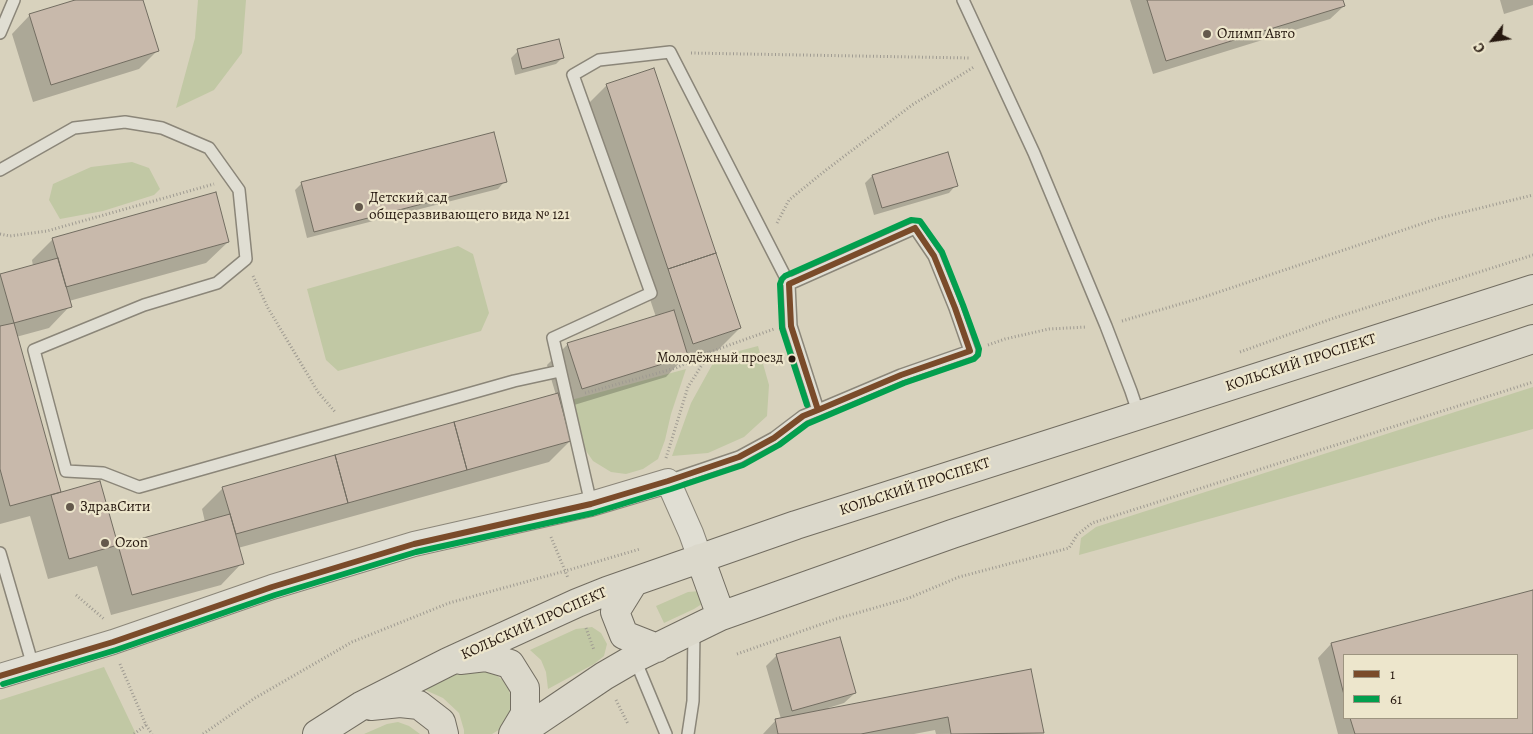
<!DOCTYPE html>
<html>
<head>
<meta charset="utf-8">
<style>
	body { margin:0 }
	#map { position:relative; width:1533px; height:734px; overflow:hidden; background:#d8d2bd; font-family:Alegreya,serif }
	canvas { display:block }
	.legend { position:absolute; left:1343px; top:654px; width:175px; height:65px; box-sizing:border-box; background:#ede6cc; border:1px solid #9d9480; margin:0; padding:6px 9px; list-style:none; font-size:15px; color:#26180f }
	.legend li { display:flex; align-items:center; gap:10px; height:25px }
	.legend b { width:25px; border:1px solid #9d9480 }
	.north { position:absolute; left:1468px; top:15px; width:50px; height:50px; -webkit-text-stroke:4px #ede6cc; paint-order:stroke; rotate:240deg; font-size:14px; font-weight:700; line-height:20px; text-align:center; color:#26180f }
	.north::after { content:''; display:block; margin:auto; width:18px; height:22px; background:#26180f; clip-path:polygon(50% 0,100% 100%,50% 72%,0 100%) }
</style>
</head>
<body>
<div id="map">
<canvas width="1533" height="734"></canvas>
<ul class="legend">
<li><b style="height:6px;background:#7a4b2a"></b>1</li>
<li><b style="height:6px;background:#029f4e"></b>61</li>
</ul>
<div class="north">С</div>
</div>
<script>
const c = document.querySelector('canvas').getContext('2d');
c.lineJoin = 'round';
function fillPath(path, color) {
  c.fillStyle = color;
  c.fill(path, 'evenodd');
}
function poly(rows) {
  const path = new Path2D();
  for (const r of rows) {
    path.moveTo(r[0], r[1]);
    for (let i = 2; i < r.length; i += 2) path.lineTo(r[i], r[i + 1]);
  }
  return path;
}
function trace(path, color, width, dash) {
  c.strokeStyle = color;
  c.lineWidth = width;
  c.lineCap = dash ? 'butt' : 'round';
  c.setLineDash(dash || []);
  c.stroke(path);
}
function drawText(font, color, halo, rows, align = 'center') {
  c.font = font + ' Alegreya,serif';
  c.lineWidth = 4.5;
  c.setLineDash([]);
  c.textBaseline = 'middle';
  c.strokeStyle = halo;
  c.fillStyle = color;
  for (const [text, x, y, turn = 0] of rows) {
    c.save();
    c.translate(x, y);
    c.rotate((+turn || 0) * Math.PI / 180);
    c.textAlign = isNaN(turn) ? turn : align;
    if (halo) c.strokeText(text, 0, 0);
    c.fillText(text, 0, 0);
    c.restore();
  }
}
fillPath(poly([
	[198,0,246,0,242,53,214,90,176,108,195,38],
	[132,162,149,168,160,189,154,195,103,211,60,219,49,200,53,184,91,167],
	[458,246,473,254,489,313,481,331,338,371,326,360,307,289],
	[758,346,769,385,767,416,744,437,708,453,672,456,691,403,712,365,724,355],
	[686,369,671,414,665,440,658,459,643,469,626,474,611,472,593,461,580,442,571,400],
	[1533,387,1533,429,1079,555,1081,538,1096,527],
	[700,591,705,602,694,609,664,623,656,606,688,592],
	[592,627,601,633,607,644,604,656,594,664,548,689,546,672,541,660,530,650,576,629],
	[104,667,136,734,0,734,0,700],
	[464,669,488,669,508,684,512,705,507,725,492,734,464,734,464,730,459,713,443,698,423,689],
	[398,722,409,726,420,734,364,734,387,724]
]), '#c1c8a4');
fillPath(poly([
	[79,0,142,0,157,51,139,69,33,102,12,34,29,16],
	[1130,0,1342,0,1344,6,1330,19,1153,74],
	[1500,0,1533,0,1533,5,1504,14],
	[518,51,563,57,556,64,515,75,511,58],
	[607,85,740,328,718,350,680,362,666,377,561,409,570,441,549,462,238,548,242,563,221,585,111,615,97,566,48,579,30,516,0,524,0,276,33,266,32,260,53,239,228,242,206,263,69,301,70,306,49,328,16,337,60,494,100,483,117,546,205,522,202,509,223,488,556,395,547,365,568,344,656,317,585,107],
	[872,176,956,185,949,193,874,215,865,183],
	[505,181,498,189,307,238,295,190,302,183],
	[1533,591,1533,734,1338,734,1318,658,1331,644],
	[1344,655,1517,655,1517,718,1344,718],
	[777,655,855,693,844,703,828,708,829,710,1030,671,1042,733,936,734,935,730,914,734,763,734,776,720,781,719,766,666]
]), '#0003');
const building = poly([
	[75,0,143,0,159,51,51,85,29,14,75,0],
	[1147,0,1343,0,1345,6,1166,61,1147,0],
	[559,39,564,58,522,69,517,49,559,39],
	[654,68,716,253,668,269,606,84,654,68],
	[494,132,507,182,314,232,301,182,494,132],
	[948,152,958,186,882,208,872,175,948,152],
	[216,192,229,242,66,287,52,238,216,192],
	[716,253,741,328,693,344,668,269,716,253],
	[58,258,72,307,14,323,0,274,58,258],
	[674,310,688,356,582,389,567,343,674,310],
	[14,323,61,492,10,506,0,469,0,326,14,323],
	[558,393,571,441,467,470,454,422,558,393],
	[454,422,467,470,348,503,335,455,454,422],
	[335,455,348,503,236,534,222,487,335,455],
	[100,481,118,545,69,559,51,495,100,481],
	[230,514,244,564,132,595,118,545,230,514],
	[1533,590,1533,734,1355,734,1350,718,1517,718,1517,655,1344,655,1344,695,1331,643,1533,590],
	[840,637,856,693,792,711,776,654,840,637],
	[1031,669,1044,733,951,734,948,717,861,734,778,734,775,719,1031,669]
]);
fillPath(building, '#c8b9ab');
trace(building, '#726d61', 1);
const service = poly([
	[963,0,1034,153,1106,326,1131,391,1139,415],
	[0,33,14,0],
	[0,170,74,128,125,122,162,128,209,148,239,190,246,259,217,283,144,305,34,350,66,471,103,473,139,487,514,381,560,371],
	[668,481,739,457,774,438,803,416,818,410,901,375,970,351,955,308,934,256,915,228,789,284,791,326,818,410],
	[591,504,553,338,651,293,573,75,599,60,670,52,789,284],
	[0,553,33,666],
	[634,657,666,734],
	[688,734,693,701,694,631]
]);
const minor = poly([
	[0,676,113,642,272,587,414,544,591,504,668,481,691,533,700,558]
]);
const primary = poly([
	[700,558,721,616],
	[633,583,615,612,624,635,657,648],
	[460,660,486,657,510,664,525,688,525,714,513,734],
	[371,706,400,703,419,705,441,722,444,734],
	[317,734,361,706,448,662,577,603,607,591,796,525,1533,289],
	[518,734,604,676,635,658,721,616,952,534,1533,339]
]);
trace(service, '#8b8679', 14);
trace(minor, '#8b8679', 26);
trace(primary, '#726d61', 30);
trace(poly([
	[691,53,969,58],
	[777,223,789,200,826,170,912,105,974,67],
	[0,234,10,236,47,231,214,184],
	[253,276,268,308,318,392,336,413],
	[1122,321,1204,297,1436,219,1533,195],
	[988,345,1005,339,1049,329,1087,327],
	[1240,352,1334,318,1533,255],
	[585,393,676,368,709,352],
	[666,458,688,387,710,352,774,329],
	[551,537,568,578],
	[76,595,104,619],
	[586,628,594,650],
	[737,654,836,619,909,598,959,577,1069,548,1077,535,1092,523,1533,382],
	[120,664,146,725,152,734],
	[616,700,628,724],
	[134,734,146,725],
	[203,734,255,698,352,642,449,603,565,571,640,549]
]), '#9e9a91', 3, [1, 2.5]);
trace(service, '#e0ded3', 11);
trace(minor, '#e0ded3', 24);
trace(primary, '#dbd8cb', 28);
trace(poly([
	[915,228,934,256,955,308,970,351,901,375,818,410,791,326,789,284,915,228],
	[0,676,113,642,272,587,414,544,591,504,668,481,739,457,774,438,803,416,818,410]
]), '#7a4b2a', 6);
trace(poly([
	[3,684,116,650,275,595,416,552,593,513,671,489,743,465,779,445,807,424,904,383,974,359,978,355,979,349,963,305,942,252,920,221,911,220,785,276,782,279,780,284,782,328,807,405]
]), '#029f4e', 6);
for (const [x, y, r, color] of [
	[1207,34,5,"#64594c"],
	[359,207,5,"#64594c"],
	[792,359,4.5,"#26180f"],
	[70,507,5,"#64594c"],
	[105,543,5,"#64594c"]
]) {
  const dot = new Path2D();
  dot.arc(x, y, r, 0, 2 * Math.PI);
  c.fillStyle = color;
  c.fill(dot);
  trace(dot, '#ede6cc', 2);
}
drawText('14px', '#26180f', '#ede6cc', [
	["Молодёжный проезд",783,359]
], 'right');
drawText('15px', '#26180f', '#ede6cc', [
	["Олимп Авто",1217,34],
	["Детский сад",369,198],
	["общеразвивающего вида № 121",369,215],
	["ЗдравСити",80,507],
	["Ozon",115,543]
], 'left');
drawText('15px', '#26180f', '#ede6cc', [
	["КОЛЬСКИЙ ПРОСПЕКТ",1301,363,-18],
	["КОЛЬСКИЙ ПРОСПЕКТ",915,487,-18],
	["КОЛЬСКИЙ ПРОСПЕКТ",534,624,-24]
]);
</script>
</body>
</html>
